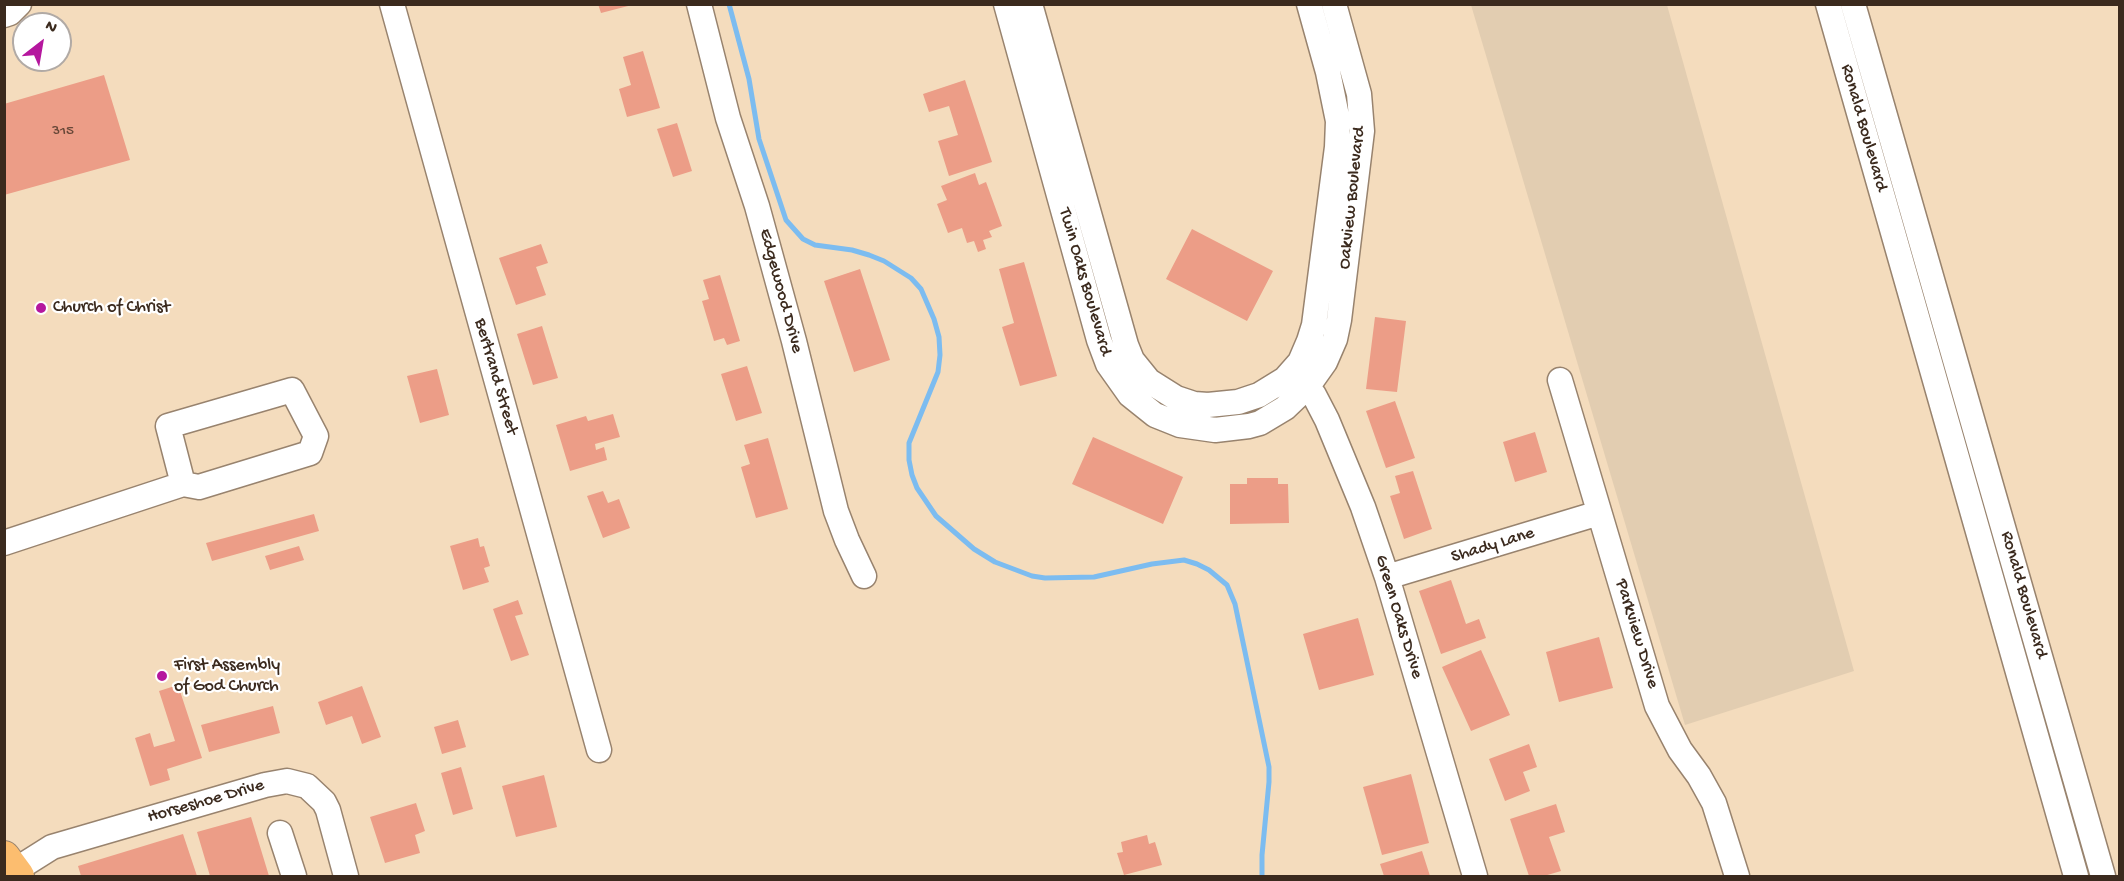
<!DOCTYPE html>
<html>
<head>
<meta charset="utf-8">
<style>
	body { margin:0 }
	#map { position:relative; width:2124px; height:881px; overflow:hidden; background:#f4dcbd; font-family:"Gochi Hand",sans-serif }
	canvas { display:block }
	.frame { position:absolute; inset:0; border:6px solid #3b2a1e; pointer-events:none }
	.north { position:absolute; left:12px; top:12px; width:60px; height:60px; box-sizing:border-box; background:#fff; border:2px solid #b1aaa5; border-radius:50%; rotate:31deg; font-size:16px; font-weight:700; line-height:24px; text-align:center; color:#3b2a1e }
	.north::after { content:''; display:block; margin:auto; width:21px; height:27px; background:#b5179e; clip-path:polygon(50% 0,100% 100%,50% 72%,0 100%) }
</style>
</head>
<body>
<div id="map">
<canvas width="2124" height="881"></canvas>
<div class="frame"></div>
<div class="north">N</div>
</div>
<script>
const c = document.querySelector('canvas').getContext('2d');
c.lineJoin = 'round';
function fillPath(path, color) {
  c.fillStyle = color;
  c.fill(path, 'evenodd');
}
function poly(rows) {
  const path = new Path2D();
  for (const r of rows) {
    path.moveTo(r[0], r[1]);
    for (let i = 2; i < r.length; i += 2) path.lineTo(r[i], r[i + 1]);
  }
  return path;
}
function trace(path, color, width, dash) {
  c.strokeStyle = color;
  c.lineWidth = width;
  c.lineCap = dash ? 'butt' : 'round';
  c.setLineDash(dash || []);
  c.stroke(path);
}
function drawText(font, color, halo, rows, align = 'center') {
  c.font = font + ' "Gochi Hand",sans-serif';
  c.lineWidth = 4.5;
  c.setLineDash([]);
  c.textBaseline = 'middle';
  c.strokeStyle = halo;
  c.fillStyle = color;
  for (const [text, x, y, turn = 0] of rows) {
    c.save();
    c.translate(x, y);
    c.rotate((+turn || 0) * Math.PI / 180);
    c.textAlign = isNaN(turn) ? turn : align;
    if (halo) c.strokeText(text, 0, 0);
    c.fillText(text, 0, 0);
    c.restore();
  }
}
fillPath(poly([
	[1471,5,1667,5,1854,671,1685,725]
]), '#e2cdb1');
trace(poly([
	[729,4,749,79,759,139,786,220,803,239,815,245,852,250,869,255,884,261,911,278,921,289,934,319,939,337,940,355,938,372,909,443,909,460,912,475,917,488,936,516,974,549,995,562,1032,576,1045,578,1094,577,1152,564,1184,560,1197,564,1209,570,1227,585,1235,604,1269,767,1269,782,1262,855,1262,876]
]), '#7cbcf0', 5);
fillPath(poly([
	[598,4,632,4,632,5,601,13],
	[643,51,660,108,627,117,619,89,631,85,623,57],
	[104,75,130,160,4,195,4,104],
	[965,80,992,162,949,176,938,141,958,135,949,106,929,112,923,94],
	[677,123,692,171,673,177,657,129],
	[975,173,979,185,986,182,1002,226,989,231,992,237,983,240,986,249,978,252,974,241,967,243,962,228,948,233,937,204,947,200,941,186],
	[1192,229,1273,271,1247,321,1166,279],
	[541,244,548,263,536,267,546,295,516,305,499,258],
	[1024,262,1057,376,1020,386,1002,327,1014,323,999,269],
	[860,269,890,360,854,372,824,281],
	[720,275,740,341,727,345,724,338,714,341,702,301,709,299,703,280],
	[1375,317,1406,321,1397,392,1366,389],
	[542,326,558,378,533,385,517,334],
	[747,366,762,413,736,421,721,374],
	[437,369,449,415,420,423,407,376],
	[1395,401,1415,458,1386,468,1366,411],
	[613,414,620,437,595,444,596,450,604,447,607,460,570,471,556,425,586,416,588,421],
	[1535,432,1547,472,1515,482,1503,442],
	[1093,437,1183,477,1163,524,1072,484],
	[768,438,788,509,756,518,741,467,750,464,744,445],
	[1413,471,1432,529,1404,539,1390,496,1400,493,1395,476],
	[1247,478,1278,478,1278,484,1288,484,1289,523,1230,524,1230,484,1247,484],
	[603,491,608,503,619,499,630,528,603,538,587,496],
	[314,514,319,531,212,561,206,543],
	[478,538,480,547,484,546,490,566,484,568,489,582,463,590,450,546],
	[299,546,304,560,270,570,265,556],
	[1451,580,1466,624,1479,619,1486,638,1441,654,1419,591],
	[518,600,523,614,515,616,529,655,511,661,493,609],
	[1358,618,1374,675,1319,690,1303,634],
	[1599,637,1613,688,1559,702,1546,652],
	[1481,650,1510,715,1471,731,1442,667],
	[178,685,202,758,167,769,170,780,150,786,135,738,150,733,154,747,175,741,159,691],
	[362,686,381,737,362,744,352,716,326,725,318,702],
	[273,706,280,733,209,752,201,725],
	[458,720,466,747,442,754,434,727],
	[1529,744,1537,767,1523,772,1530,791,1505,801,1489,759],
	[461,767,473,809,453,815,441,773],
	[1411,774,1429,843,1382,855,1363,787],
	[544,775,557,827,516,837,502,786],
	[416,803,425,831,415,835,420,853,385,863,370,817],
	[1556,804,1565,832,1549,837,1561,871,1544,876,1529,876,1510,819],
	[251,817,269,876,210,876,197,832],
	[183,834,197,876,81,876,78,866],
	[1147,835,1149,844,1155,842,1162,865,1124,875,1117,853,1123,852,1121,842],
	[1422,851,1430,876,1384,876,1380,864]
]), '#ec9d87');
const minor = poly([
	[392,4,599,750],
	[699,4,728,118,757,206,794,341,836,511,847,540,864,576],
	[1006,4,1099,340,1108,364,1130,395,1155,415,1180,425,1215,430,1249,426,1260,423,1285,408,1308,386,1325,362,1335,339,1339,320,1362,131,1359,94,1334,4],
	[1030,4,1126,345,1132,360,1149,381,1176,398,1194,404,1208,405,1238,402,1259,395,1285,379,1300,362,1309,341,1314,325,1337,147,1338,121,1328,72,1309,4],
	[1828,4,2076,876],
	[1853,4,2103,876],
	[4,15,10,13,19,4],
	[1298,374,1314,395,1327,420,1363,507,1387,577,1475,876],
	[1560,380,1657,706,1680,750,1699,776,1714,803,1737,876],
	[4,543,183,484,199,487,310,453,316,436,292,390,168,426,183,484],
	[1387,577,1599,513],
	[280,833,294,876],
	[14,871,52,847,265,785,287,781,307,786,324,802,328,810,346,876]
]);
const major = poly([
	[4,857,18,876]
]);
trace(minor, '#98836e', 27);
trace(major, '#98836e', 34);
trace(minor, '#fff', 24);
trace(major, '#fcbd6f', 32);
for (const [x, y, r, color] of [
	[41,308,6,"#b5179e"],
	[162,676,6,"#b5179e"]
]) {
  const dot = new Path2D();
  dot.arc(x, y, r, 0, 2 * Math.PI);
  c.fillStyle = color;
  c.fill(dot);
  trace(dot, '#fff', 2);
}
drawText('15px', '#674738', null, [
	["315",63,132]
]);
drawText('18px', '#3b2a1e', '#fff', [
	["Ronald Boulevard",1863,128,74],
	["Oakview Boulevard",1353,198,-84],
	["Twin Oaks Boulevard",1084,282,74],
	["Edgewood Drive",780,291,75],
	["Bertrand Street",495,377,74],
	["Shady Lane",1493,546,-17],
	["Ronald Boulevard",2023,595,74],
	["Green Oaks Drive",1398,617,73],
	["Parkview Drive",1636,634,73],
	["Horseshoe Drive",206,802,-16]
]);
drawText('18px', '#3b2a1e', '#fff', [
	["Church of Christ",53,308],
	["First Assembly",174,666],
	["of God Church",174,687]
], 'left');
</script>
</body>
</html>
